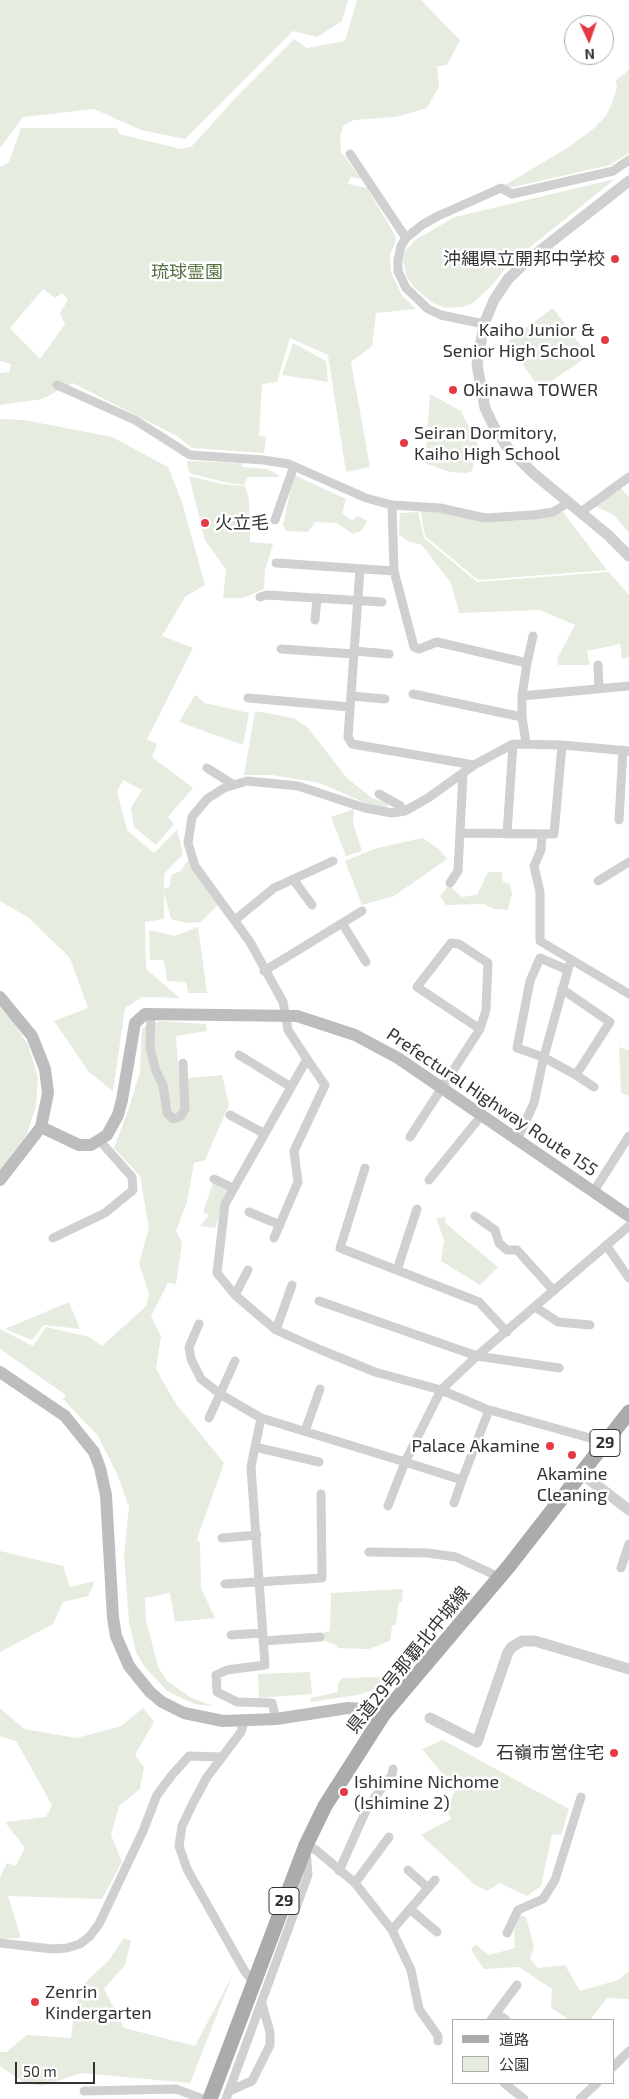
<!DOCTYPE html>
<html>
<head>
<meta charset="utf-8">
<style>
	body { margin:0 }
	#map { position:relative; width:629px; height:2099px; overflow:hidden; background:#fff; font-family:"Exo 2","Noto Sans JP",sans-serif }
	canvas { display:block }
	.legend { position:absolute; left:452px; top:2019px; width:162px; height:65px; box-sizing:border-box; background:#fff; border:1px solid #adadad; margin:0; padding:6px 9px; list-style:none; font-size:15px; color:#333 }
	.legend li { display:flex; align-items:center; gap:10px; height:25px }
	.legend b { width:25px; border:1px solid #adadad }
	.north { position:absolute; left:564px; top:15px; width:50px; height:50px; box-sizing:border-box; background:#fff; border:1px solid #adadad; border-radius:50%; rotate:177deg; font-size:14px; font-weight:700; line-height:20px; text-align:center; color:#333 }
	.north::after { content:''; display:block; margin:auto; width:18px; height:22px; background:#e63946; clip-path:polygon(50% 0,100% 100%,50% 72%,0 100%) }
	.scale { position:absolute; left:15px; top:2062px; width:80px; height:22px; box-sizing:border-box; border:2px solid #333; border-top:0; padding-left:6px; font-size:15px; line-height:18px; white-space:nowrap; color:#333; -webkit-text-stroke:4px #fff; paint-order:stroke }
</style>
</head>
<body>
<div id="map">
<canvas width="629" height="2099"></canvas>
<ul class="legend">
<li><b style="height:6px;background:#ababab"></b>道路</li>
<li><b style="height:14px;background:#e6ecdf"></b>公園</li>
</ul>
<div class="north">N</div>
<div class="scale">50 m</div>
</div>
<script>
const c = document.querySelector('canvas').getContext('2d');
c.lineJoin = 'round';
function fillPath(path, color) {
  c.fillStyle = color;
  c.fill(path, 'evenodd');
}
function poly(rows) {
  const path = new Path2D();
  for (const r of rows) {
    path.moveTo(r[0], r[1]);
    for (let i = 2; i < r.length; i += 2) path.lineTo(r[i], r[i + 1]);
  }
  return path;
}
function trace(path, color, width, dash) {
  c.strokeStyle = color;
  c.lineWidth = width;
  c.lineCap = dash ? 'butt' : 'round';
  c.setLineDash(dash || []);
  c.stroke(path);
}
function drawText(font, color, halo, rows, align = 'center') {
  c.font = font + ' "Exo 2","Noto Sans JP",sans-serif';
  c.lineWidth = 5;
  c.setLineDash([]);
  c.textBaseline = 'middle';
  c.strokeStyle = halo;
  c.fillStyle = color;
  for (const [text, x, y, turn = 0] of rows) {
    c.save();
    c.translate(x, y);
    c.rotate((+turn || 0) * Math.PI / 180);
    c.textAlign = isNaN(turn) ? turn : align;
    if (halo) c.strokeText(text, 0, 0);
    c.fillText(text, 0, 0);
    c.restore();
  }
}
fillPath(poly([
	[0,0,348,0,342,21,317,37,293,31,185,139,141,130,94,109,23,117,0,148],
	[357,0,421,0,460,40,447,65,433,67,437,67,439,86,427,108,396,117,354,120,343,126,340,137,341,152,361,179,350,177,348,184,367,188,395,235,396,240,390,255,391,272,401,294,416,309,376,313,372,346,351,362,370,467,346,472,328,355,290,338,277,382,262,384,259,436,266,437,264,453,192,448,177,436,73,383,42,399,0,405,0,373,9,372,11,364,0,361,0,167,9,162,21,128,117,128,119,134,181,149,192,146,239,94,294,39,307,48,345,41],
	[43,289,55,298,62,293,68,300,60,313,65,324,40,359,10,328],
	[629,70,629,153,610,165,509,188,505,185,569,147,593,129,606,116,611,105,617,88,616,80],
	[615,179,509,264,492,285,473,303,462,307,445,308,431,302,413,286,407,277,403,261,405,251,415,240,455,217],
	[553,308,588,356,540,389,507,342],
	[293,343,326,361,328,382,282,375],
	[430,394,461,411,478,445,472,471,465,473,449,472,425,463],
	[0,419,24,420,112,437,168,467,182,502,205,585,185,597,162,636,193,648,147,739,157,744,152,757,193,788,168,817,174,824,156,845,134,827,131,808,142,790,123,780,117,792,127,830,154,853,177,830,183,854,164,874,164,889,170,886,171,875,181,871,189,858,219,904,201,922,187,923,171,919,164,892,164,919,145,922,146,969,180,998,142,997,125,1008,113,1091,89,1072,54,1021,88,1008,70,958,29,918,0,901],
	[187,461,241,463,243,467,267,469,279,475,279,477,247,477,244,485,224,482,189,473],
	[294,475,346,499,342,514,352,520,358,516,367,521,361,531,353,534,337,523,315,522,308,532,286,531,283,524],
	[189,476,221,484,245,486,249,499,250,542,273,544,265,570,264,589,243,598,223,598,226,570,205,540],
	[621,488,629,498,629,533,614,515,595,506],
	[420,507,484,520,517,521,563,512,607,570,478,580,425,536],
	[418,512,424,538,477,582,609,572,629,595,629,657,622,659,620,644,587,651,590,665,558,665,557,659,575,625,540,610,459,613,451,583,422,545,407,541,399,534,400,513],
	[195,695,205,703,249,713,243,745,179,722],
	[255,711,293,718,307,727,347,778,372,798,388,803,387,807,372,806,320,783,272,775,244,775],
	[354,809,353,823,362,851,346,856,331,817],
	[423,838,439,849,447,859,394,896,362,905,345,861,377,848],
	[488,872,502,872,503,882,510,884,512,894,508,910,494,909,484,904,446,905,440,896,449,885,462,897,477,895],
	[198,927,207,993,188,993,186,982,167,981,164,960,150,960,149,930,175,936],
	[0,1008,14,1023,28,1045,38,1077,36,1106,26,1136,0,1171],
	[160,1021,206,1024,207,1031,176,1036,179,1079,222,1075,229,1105,205,1160,194,1163,187,1202,176,1231,182,1243,176,1284,168,1283,151,1316,161,1336,156,1369,176,1404,224,1463,197,1539,200,1543,201,1588,215,1618,175,1622,170,1593,145,1598,146,1620,158,1667,167,1681,190,1697,213,1706,194,1704,167,1691,144,1666,136,1652,129,1622,124,1555,129,1507,117,1474,98,1436,63,1399,66,1395,0,1349,0,1329,33,1346,46,1327,89,1337,102,1346,146,1306,149,1294,139,1263,149,1228,140,1176,114,1148,129,1108,140,1072,142,1028],
	[619,1047,629,1050,629,1096,621,1093],
	[213,1183,225,1188,227,1192,215,1228,200,1226,209,1215,203,1212],
	[445,1217,446,1223,457,1233,498,1267,480,1285,441,1261,444,1240,436,1218],
	[69,1302,80,1329,44,1325,32,1340,5,1329],
	[0,1551,63,1566,70,1587,95,1581,88,1596,63,1602,53,1624,0,1652],
	[403,1589,402,1602,399,1602,396,1624,392,1626,390,1641,369,1649,338,1648,336,1645,322,1640,322,1633,330,1631,331,1593],
	[310,1672,312,1694,259,1698,258,1674],
	[388,1677,392,1679,387,1685,358,1695,310,1702,311,1698,338,1692,338,1684,342,1678],
	[0,1708,24,1729,77,1738,121,1726,143,1708,154,1722,135,1755,144,1767,140,1789,119,1806,111,1835,122,1862,102,1899,8,1896,21,1938,0,1939,0,1877,7,1863,16,1866,25,1848,5,1822,46,1817,52,1805,16,1741,0,1736],
	[443,1740,569,1809,561,1835,552,1834,541,1886,527,1896,500,1883,487,1891,474,1884,421,1835,451,1819,447,1810,458,1783,442,1773,422,1749],
	[519,1915,526,1917,534,1947,530,1958,538,1968,565,1965,580,1991,618,1980,629,1971,629,1999,607,1998,590,2020,570,2020,551,2008,552,1989,519,1967,484,1969,471,1950,475,1944,489,1955,515,1948,514,1933],
	[124,1938,131,1941,125,1965,104,1989,124,2028,195,2046,233,1974,190,2083,81,2073,43,2086,25,2083,0,2066,0,2052,6,2052,27,2035,71,2038,74,2015,82,1986,109,1960]
]), '#e6ecdf');
trace(poly([
	[350,154,406,238],
	[484,324,441,315,428,309,406,288,398,271,398,260,401,246,406,238,422,225,438,216,501,188,512,194,613,171,629,160],
	[57,385,135,420,190,455,263,460,289,464,366,498,392,505,440,508,485,518,533,515,553,512,568,503],
	[392,505,394,571],
	[581,512,629,477],
	[275,520,294,466],
	[276,563,394,571,414,647,419,649,437,642,527,663,522,696],
	[360,569,348,737,352,744,474,765],
	[260,597,267,595,382,602],
	[315,620,317,598],
	[281,649,354,654],
	[354,651,389,654],
	[527,663,533,636],
	[598,665,599,689],
	[413,694,522,717],
	[351,696,385,699],
	[248,698,350,707],
	[526,743,522,717,522,696,629,686],
	[207,768,234,785],
	[379,794,399,805,405,811],
	[619,820,623,750],
	[462,833,554,834,562,745],
	[507,834,513,744],
	[542,834,541,850,534,866,540,892,540,941,629,994],
	[293,879,312,905],
	[598,881,629,862],
	[450,883,458,871,463,774],
	[235,920,274,888,333,861],
	[342,923,366,962],
	[264,971,362,911],
	[562,989,610,1022,576,1075,543,1057,517,1048,530,981,540,958,568,970],
	[151,1013,150,1048,156,1071,163,1085,167,1113,173,1119,180,1117,185,1109,183,1063],
	[239,1055,291,1087],
	[576,1075,594,1087],
	[230,1115,263,1133],
	[410,1137,480,1029,417,987,451,943,459,944,488,963,486,1010,480,1029],
	[517,1140,534,1103,543,1060,569,966],
	[365,1168,340,1248,479,1302,507,1332],
	[214,1179,233,1188],
	[429,1180,481,1116],
	[594,1191,629,1136],
	[249,1212,280,1225],
	[475,1216,495,1230,499,1243,507,1250,517,1250,554,1291],
	[53,1238,105,1213,133,1190,132,1177,100,1141],
	[274,1238,298,1182,294,1151,325,1085,307,1059],
	[606,1245,629,1278],
	[397,1270,417,1209],
	[235,1295,248,1270],
	[319,1301,477,1356,559,1368],
	[535,1307,558,1322,590,1325],
	[199,1324,189,1347,191,1359,201,1379,220,1394,261,1418],
	[276,1330,292,1285],
	[209,1418,235,1361],
	[305,1431,320,1389],
	[603,1445,590,1438,486,1409,441,1390,375,1372,321,1350,276,1330,235,1295,217,1273,225,1204,307,1059,288,1030,283,1002,250,942,195,866,188,843,192,817,207,799,224,788,247,781,298,786,365,808,392,813,405,811,428,798,474,765,513,744,562,745,629,751],
	[255,1447,319,1462],
	[454,1503,462,1480],
	[388,1506,405,1462,462,1480,489,1410],
	[222,1538,257,1535],
	[369,1552,428,1553,456,1557,499,1577],
	[621,1568,629,1544],
	[225,1584,322,1578,321,1494],
	[231,1635,263,1633],
	[263,1641,320,1637],
	[276,1719,272,1703,237,1702,217,1692,216,1675,227,1670,265,1665,251,1467,261,1418,405,1462,441,1390,477,1356,629,1226],
	[244,1722,241,1732,207,1777,193,1803,182,1826,179,1846,187,1869,244,1970,253,1982],
	[306,1845,316,1850,355,1883,389,1837],
	[408,1870,428,1888],
	[339,1871,368,1806,392,1775,393,1769],
	[355,1883,392,1930,435,1880],
	[410,1909,437,1932],
	[392,1930,411,1970,419,2009,438,2036,438,2041],
	[507,1933,518,1910,543,1899,555,1880,581,1797],
	[0,1943,52,1949,67,1948,80,1944,90,1936,99,1924,143,1831,157,1795,172,1775,189,1756,221,1757],
	[496,2013,517,1985],
	[491,2020,496,2013,506,2020],
	[613,2067,629,2051],
	[504,2083,524,2099],
	[84,2091,176,2089,203,2099],
	[229,2091,252,2081,270,2045,270,2032,262,2004],
	[226,2099,308,1875,306,1848],
	[580,2099,597,2083]
]), '#d0d0d0', 9);
trace(poly([
	[629,181,528,260,508,279,494,300,484,324,477,365,485,408,494,427,507,447,533,473,608,535,629,556],
	[582,1474,629,1510],
	[430,1718,477,1742,508,1652,512,1647,522,1641,535,1641,629,1669]
]), '#d0d0d0', 11);
trace(poly([
	[0,997,32,1036,45,1069,48,1093,41,1127,0,1180],
	[41,1127,79,1145,91,1145,107,1135,118,1115,122,1100,135,1023,145,1014,297,1016,355,1035,398,1058,629,1216],
	[0,1372,65,1416,94,1452,100,1468,106,1495,113,1618,116,1636,129,1666,150,1692,162,1702,184,1713,223,1721,276,1719,348,1708,365,1709,383,1715]
]), '#bdbdbd', 12);
trace(poly([
	[210,2099,306,1845,325,1806,383,1715,509,1566,629,1412]
]), '#ababab', 15);
for (const [x, y, r, color] of [
	[615,259,5,"#e63946"],
	[605,340,5,"#e63946"],
	[453,390,5,"#e63946"],
	[404,443,5,"#e63946"],
	[205,523,5,"#e63946"],
	[550,1446,5,"#e63946"],
	[572,1455,5,"#e63946"],
	[614,1753,5,"#e63946"],
	[344,1792,5,"#e63946"],
	[35,2002,5,"#e63946"]
]) {
  const dot = new Path2D();
  dot.arc(x, y, r, 0, 2 * Math.PI);
  c.fillStyle = color;
  c.fill(dot);
  trace(dot, '#fff', 2);
}
for (const [x, y, w] of [
	[605,1443,30],
	[284,1901,30]
]) {
  const box = new Path2D();
  box.roundRect(x - w / 2, y - 13.5, w, 27, 4);
  c.fillStyle = '#fff';
  c.fill(box);
  trace(box, '#333', 1);
}
drawText('bold 16px', '#333', null, [
	["29",605,1443],
	["29",284,1901]
]);
drawText('18px', '#333', '#fff', [
	["沖縄県立開邦中学校",605,259,"right"],
	["Kaiho Junior &",595,330,"right"],
	["Senior High School",595,351,"right"],
	["Okinawa TOWER",463,390],
	["Seiran Dormitory,",414,433],
	["Kaiho High School",414,454],
	["火立毛",215,523],
	["Palace Akamine",540,1446,"right"],
	["Akamine",572,1474,"center"],
	["Cleaning",572,1495,"center"],
	["石嶺市営住宅",604,1753,"right"],
	["Ishimine Nichome",354,1782],
	["(Ishimine 2)",354,1803],
	["Zenrin",45,1992],
	["Kindergarten",45,2013]
], 'left');
drawText('18px', '#56703f', '#fff', [
	["琉球霊園",187,272]
]);
drawText('18px', '#333', '#fff', [
	["Prefectural Highway Route 155",492,1102,34],
	["県道29号那覇北中城線",408,1660,-51]
]);
</script>
</body>
</html>
